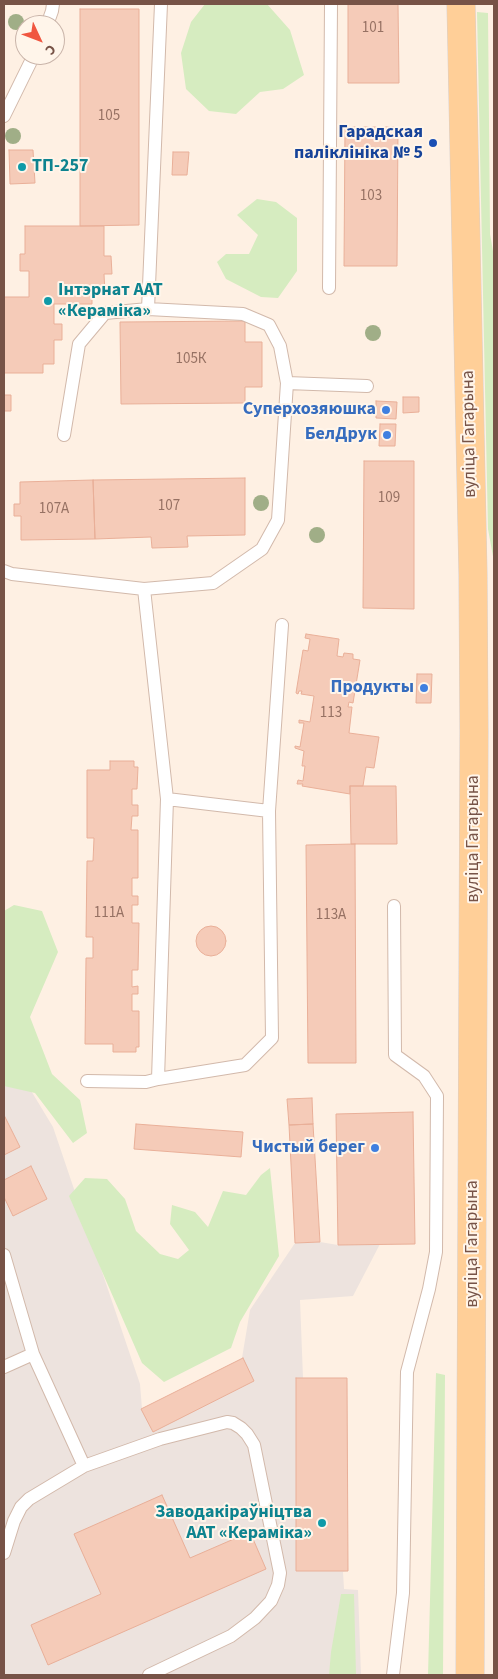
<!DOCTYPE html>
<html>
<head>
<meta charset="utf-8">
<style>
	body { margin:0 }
	#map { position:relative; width:498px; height:1679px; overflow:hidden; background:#fef0e3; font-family:"Source Sans 3",sans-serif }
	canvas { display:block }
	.frame { position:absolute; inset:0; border:5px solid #775347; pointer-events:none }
	.north { position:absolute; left:15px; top:15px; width:50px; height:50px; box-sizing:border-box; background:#fff5ea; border:1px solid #c9b4a9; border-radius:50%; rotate:133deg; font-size:14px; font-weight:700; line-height:20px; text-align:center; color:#775347 }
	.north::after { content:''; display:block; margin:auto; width:18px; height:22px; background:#f05640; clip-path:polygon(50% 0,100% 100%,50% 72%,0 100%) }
</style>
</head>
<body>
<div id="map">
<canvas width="498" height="1679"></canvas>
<div class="frame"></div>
<div class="north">С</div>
</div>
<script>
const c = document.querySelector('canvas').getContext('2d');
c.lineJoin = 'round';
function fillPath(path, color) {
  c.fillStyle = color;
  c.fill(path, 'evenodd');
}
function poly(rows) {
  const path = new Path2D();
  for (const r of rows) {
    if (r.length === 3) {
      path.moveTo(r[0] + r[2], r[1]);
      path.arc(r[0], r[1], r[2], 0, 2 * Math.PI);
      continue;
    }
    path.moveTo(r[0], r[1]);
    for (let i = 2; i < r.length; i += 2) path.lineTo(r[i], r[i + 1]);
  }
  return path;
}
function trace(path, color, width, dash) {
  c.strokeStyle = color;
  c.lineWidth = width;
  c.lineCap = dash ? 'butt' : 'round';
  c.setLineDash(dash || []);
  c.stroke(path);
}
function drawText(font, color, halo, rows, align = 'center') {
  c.font = font + ' "Source Sans 3",sans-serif';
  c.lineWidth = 4;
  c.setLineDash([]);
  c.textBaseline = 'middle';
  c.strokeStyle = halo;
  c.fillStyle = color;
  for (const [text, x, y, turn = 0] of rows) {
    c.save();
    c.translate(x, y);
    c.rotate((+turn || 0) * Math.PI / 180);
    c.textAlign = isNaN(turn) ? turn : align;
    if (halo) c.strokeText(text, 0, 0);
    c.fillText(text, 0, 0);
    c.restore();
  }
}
fillPath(poly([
	[4,1046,53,1127,140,1384,142,1409,242,1358,250,1310,295,1243,320,1242,338,1245,380,1244,353,1296,300,1300,303,1378,347,1378,348,1571,343,1572,344,1589,358,1590,361,1675,4,1675]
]), '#ede3de');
fillPath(poly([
	[205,4,267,4,290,30,304,75,283,89,260,92,236,114,209,111,186,89,181,53,191,22],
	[477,12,488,13,490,234,494,257,494,562,488,529],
	[257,199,276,202,297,218,297,271,278,298,261,297,226,279,217,262,226,254,249,254,258,235,237,215],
	[14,905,42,911,58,952,30,1017,52,1074,80,1100,87,1133,73,1143,35,1093,4,1086,4,911],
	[270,1168,279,1256,240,1322,231,1348,164,1382,142,1363,69,1196,85,1178,107,1179,125,1199,136,1231,160,1254,178,1259,189,1250,170,1224,172,1205,195,1212,208,1227,223,1191,246,1195,261,1175],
	[436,1373,445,1375,443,1675,428,1675],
	[341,1594,354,1594,356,1675,329,1675,331,1652]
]), '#d6ecc0');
const building = poly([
	[348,4,398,4,399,83,348,83,348,4],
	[80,9,139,9,139,225,80,226,80,9],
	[345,127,398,127,397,266,344,266,345,127],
	[9,150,33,150,35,183,10,184,9,150],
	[173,152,189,152,187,175,172,175,173,152],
	[25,226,104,226,104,256,111,256,112,274,104,274,105,294,92,294,92,304,54,304,54,324,62,324,62,340,54,340,54,364,43,364,43,373,4,373,4,297,29,297,29,271,20,271,20,254,25,254,25,226],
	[245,321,245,342,262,342,262,387,245,387,245,403,121,404,120,322,245,321],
	[4,395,11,395,11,411,4,411,4,395],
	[403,397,419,397,419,412,403,413,403,397],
	[376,401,397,402,396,419,376,418,376,401],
	[380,424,396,424,395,446,379,446,380,424],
	[364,461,414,461,414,609,363,608,364,461],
	[245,478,245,535,187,536,188,547,152,548,151,537,95,539,93,480,245,478],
	[93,480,95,539,21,540,21,516,14,516,14,504,20,504,20,482,93,480],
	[306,634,339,639,337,656,343,657,344,653,353,654,353,659,360,660,353,703,349,702,348,707,352,707,349,733,379,737,374,768,366,767,363,786,350,786,350,794,302,786,303,784,297,784,298,780,303,781,305,766,302,766,304,751,295,748,295,746,300,747,304,723,299,723,299,720,310,722,314,696,301,694,302,691,299,691,298,694,296,693,303,650,308,651,310,639,305,638,306,634],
	[417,674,432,674,431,703,416,703,417,674],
	[110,761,134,761,134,767,138,767,137,789,132,789,132,805,138,805,138,816,132,816,131,830,138,830,138,878,132,878,132,896,138,896,138,905,132,905,132,923,139,923,138,970,132,970,132,987,138,986,138,994,132,994,132,1011,139,1011,139,1047,136,1047,136,1052,113,1052,113,1044,85,1044,86,958,93,958,93,937,86,937,87,861,93,861,94,838,87,838,87,770,110,770,110,761],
	[350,786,396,786,397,844,351,844,350,786],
	[355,844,356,1063,308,1063,306,845,355,844],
	[211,941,15],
	[312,1098,313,1124,289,1125,287,1099,312,1098],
	[413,1112,415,1244,338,1245,336,1114,413,1112],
	[4,1115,20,1147,4,1155,4,1115],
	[136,1124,243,1132,241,1157,134,1149,136,1124],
	[313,1124,320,1242,295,1243,289,1125,313,1124],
	[31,1166,47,1199,13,1216,4,1197,4,1180,31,1166],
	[243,1358,254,1381,153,1432,141,1409,243,1358],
	[296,1378,347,1378,348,1571,296,1571,296,1378],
	[162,1495,190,1558,250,1532,266,1569,48,1665,31,1625,101,1594,74,1534,162,1495]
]);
fillPath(building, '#f5cbb8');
trace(building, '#e9af98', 1);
const lane = poly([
	[47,25,52,11,53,4],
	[4,116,34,55],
	[329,288,331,4],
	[148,309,161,4],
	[287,383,367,386],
	[4,571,12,574,144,589,213,583,262,549,278,520,287,383,280,346,269,325,243,314,148,309,105,313,79,344,64,435],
	[144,589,167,799,269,811],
	[167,799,158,1079,245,1065,272,1038,269,811,282,625],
	[87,1081,146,1082,158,1079],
	[4,1255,33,1354],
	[4,1367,33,1354,84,1466,160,1439,227,1422,233,1423,241,1428,247,1434,254,1445,280,1573,278,1585,271,1601,255,1618,231,1636,149,1675],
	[4,1553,14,1521,21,1507,29,1499,84,1466],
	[393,1675,403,1593,407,1372,429,1289,436,1252,437,1096,424,1076,395,1055,394,906]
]);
const primary = poly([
	[461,4,473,575,474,732,470,1675]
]);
trace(lane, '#d2b9ab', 14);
trace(primary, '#d9cfcb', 29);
trace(lane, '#fff', 12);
trace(primary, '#ffcf98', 28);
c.fillStyle = '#a0ae87';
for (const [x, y] of [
	[16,22],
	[13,136],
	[373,333],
	[261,503],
	[317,535]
]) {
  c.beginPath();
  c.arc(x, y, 8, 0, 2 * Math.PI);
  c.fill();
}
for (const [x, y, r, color] of [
	[433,143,5,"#1a4fb4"],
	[22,167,5,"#0f9aa8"],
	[48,301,5,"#0f9aa8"],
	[386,410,5,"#3f7fe0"],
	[387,435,5,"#3f7fe0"],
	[424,688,5,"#3f7fe0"],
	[375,1148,5,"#3f7fe0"],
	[322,1523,5,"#0f9aa8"]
]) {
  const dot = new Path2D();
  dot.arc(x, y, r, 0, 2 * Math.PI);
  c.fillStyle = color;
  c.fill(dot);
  trace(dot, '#fff5ea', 2);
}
drawText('15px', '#967163', null, [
	["101",373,29],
	["105",109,117],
	["103",371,197],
	["105К",191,360],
	["109",389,499],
	["107",169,507],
	["107А",54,510],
	["113",331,714],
	["111А",109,914],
	["113А",331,916]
]);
drawText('bold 18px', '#164399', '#fff5ea', [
	["Гарадская",423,133],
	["паліклініка № 5",423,154]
], 'right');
drawText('bold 18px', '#0d838f', '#fff5ea', [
	["ТП-257",32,167],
	["Інтэрнат ААТ",58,291],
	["«Кераміка»",58,312],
	["Заводакіраўніцтва",312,1513,"right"],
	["ААТ «Кераміка»",312,1534,"right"]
], 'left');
drawText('bold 18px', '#366cbe', '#fff5ea', [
	["Суперхозяюшка",376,410],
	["БелДрук",377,435],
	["Продукты",414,688],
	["Чистый берег",365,1148]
], 'right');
drawText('18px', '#775347', '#fff5ea', [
	["вуліца Гагарына",470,434,-91],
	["вуліца Гагарына",474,839,-90],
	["вуліца Гагарына",473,1244,-90]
]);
</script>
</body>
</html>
